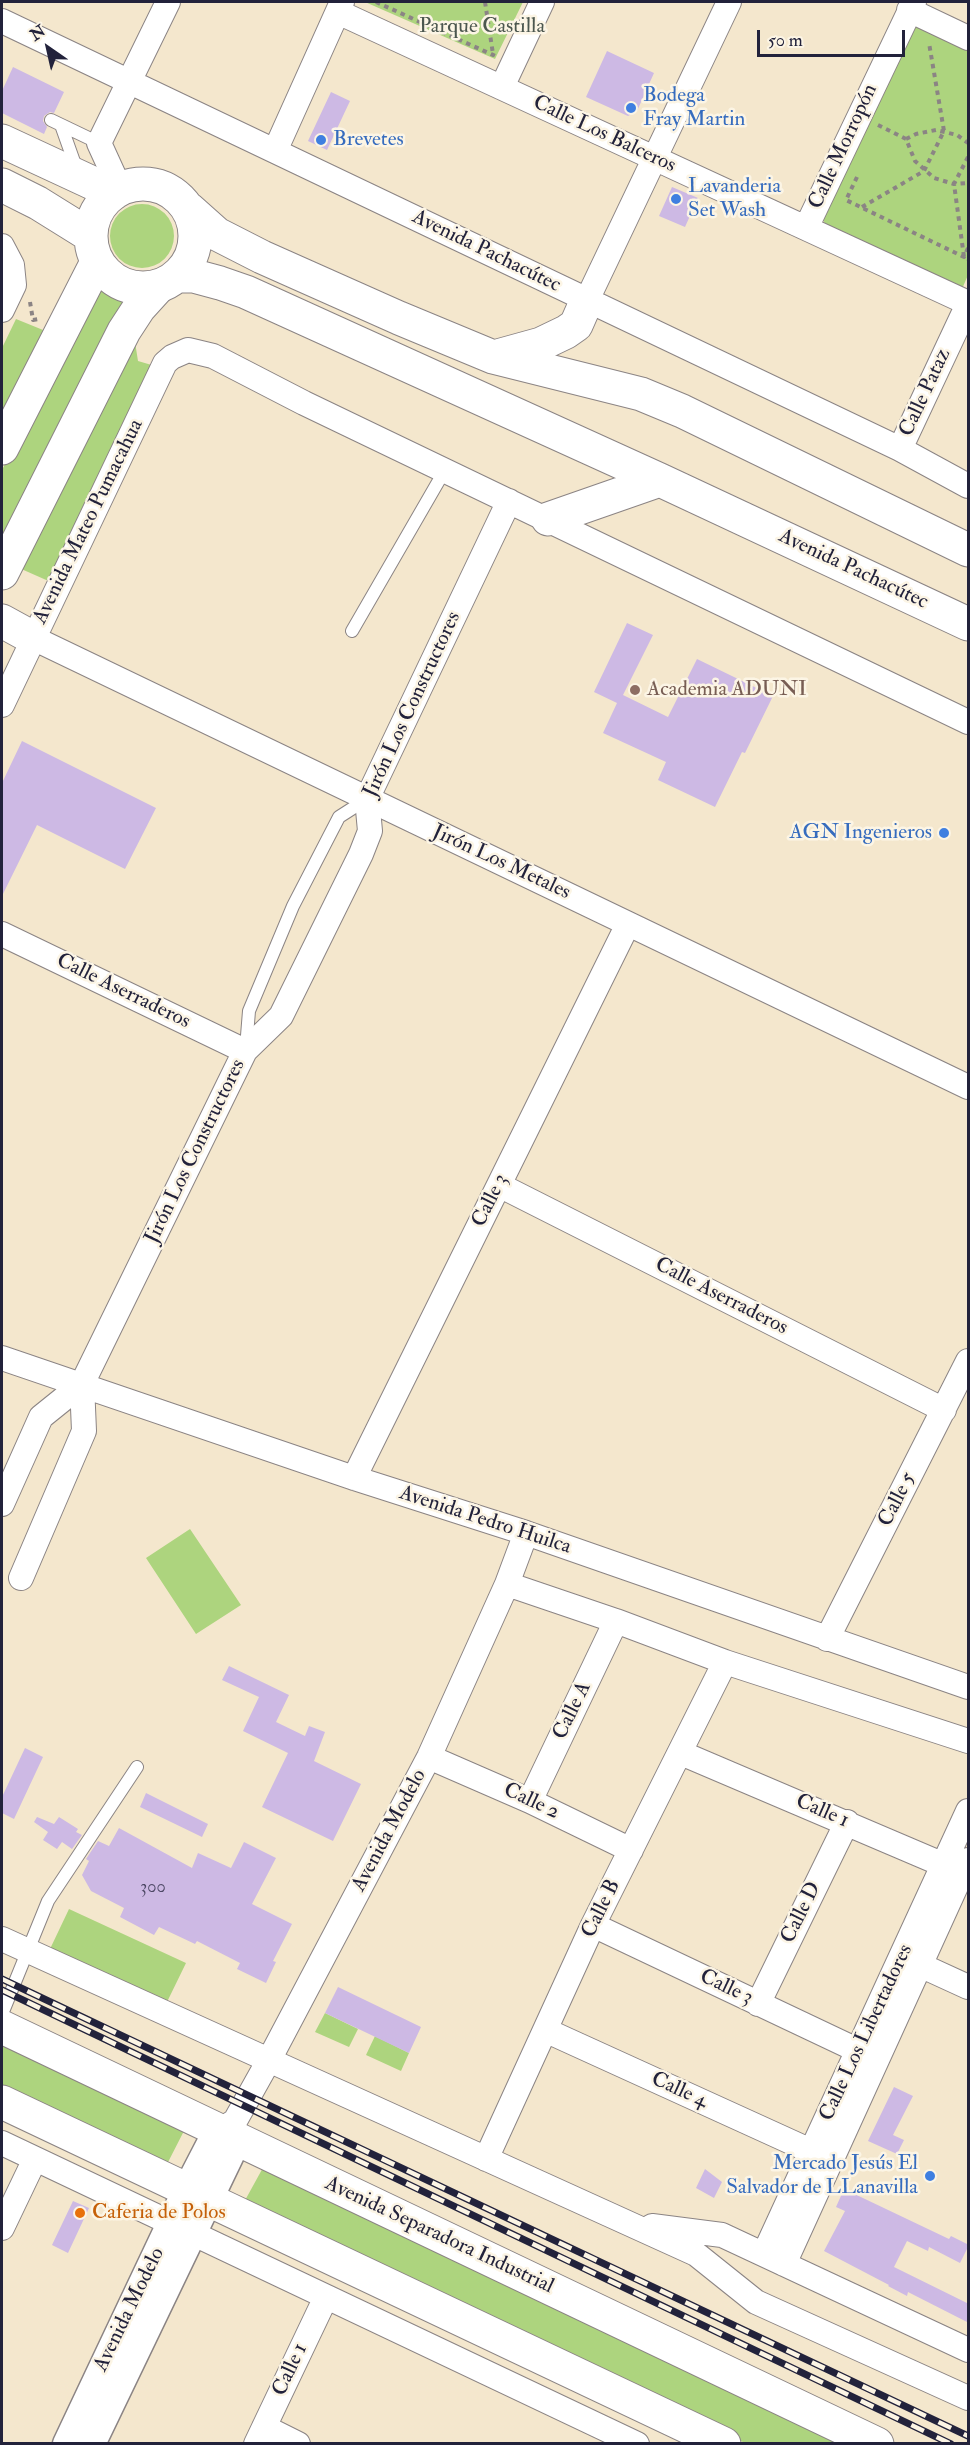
<!DOCTYPE html>
<html>
<head>
<meta charset="utf-8">
<style>
	body { margin:0 }
	#map { position:relative; width:970px; height:2445px; overflow:hidden; background:#f4e7cd; font-family:"IM FELL Double Pica",serif }
	canvas { display:block }
	.frame { position:absolute; inset:0; border:3px solid #22223b; pointer-events:none }
	.north { position:absolute; left:18px; top:18px; width:60px; height:60px; -webkit-text-stroke:4px #fcf5e5; paint-order:stroke; rotate:326deg; font-size:16px; font-weight:700; line-height:24px; text-align:center; color:#22223b }
	.north::after { content:''; display:block; margin:auto; width:21px; height:27px; background:#22223b; clip-path:polygon(50% 0,100% 100%,50% 72%,0 100%) }
	.scale { position:absolute; left:757px; top:30px; width:148px; height:27px; box-sizing:border-box; border:3px solid #22223b; border-top:0; padding-left:8px; font-size:18px; line-height:21px; white-space:nowrap; color:#22223b; -webkit-text-stroke:4px #fcf5e5; paint-order:stroke }
</style>
</head>
<body>
<div id="map">
<canvas width="970" height="2445"></canvas>
<div class="frame"></div>
<div class="north">N</div>
<div class="scale">50 m</div>
</div>
<script>
const c = document.querySelector('canvas').getContext('2d');
c.lineJoin = 'round';
function fillPath(path, color) {
  c.fillStyle = color;
  c.fill(path, 'evenodd');
}
function poly(rows) {
  const path = new Path2D();
  for (const r of rows) {
    if (r.length === 3) {
      path.moveTo(r[0] + r[2], r[1]);
      path.arc(r[0], r[1], r[2], 0, 2 * Math.PI);
      continue;
    }
    path.moveTo(r[0], r[1]);
    for (let i = 2; i < r.length; i += 2) path.lineTo(r[i], r[i + 1]);
  }
  return path;
}
function trace(path, color, width, dash) {
  c.strokeStyle = color;
  c.lineWidth = width;
  c.lineCap = dash ? 'butt' : 'round';
  c.setLineDash(dash || []);
  c.stroke(path);
}
function drawText(font, color, halo, rows, align = 'center') {
  c.font = font + ' "IM FELL Double Pica",serif';
  c.lineWidth = 5;
  c.setLineDash([]);
  c.textBaseline = 'middle';
  c.strokeStyle = halo;
  c.fillStyle = color;
  for (const [text, x, y, turn = 0] of rows) {
    c.save();
    c.translate(x, y);
    c.rotate((+turn || 0) * Math.PI / 180);
    c.textAlign = isNaN(turn) ? turn : align;
    if (halo) c.strokeText(text, 0, 0);
    c.fillText(text, 0, 0);
    c.restore();
  }
}
fillPath(poly([
	[365,2,523,2,495,59],
	[916,20,968,44,968,275,962,289,825,225,823,218],
	[142,236,32],
	[102,275,128,289,140,291,2,569,2,470],
	[16,319,48,332,2,428,2,348],
	[135,342,138,361,155,366,53,583,19,568],
	[190,1529,241,1605,196,1634,146,1558],
	[69,1909,186,1963,167,2002,50,1949],
	[325,2013,358,2029,349,2047,315,2032],
	[375,2036,409,2053,401,2071,366,2055],
	[2,2042,186,2127,164,2170,2,2091],
	[265,2164,851,2443,745,2443,243,2204]
]), '#add47e');
fillPath(poly([
	[607,51,654,73,637,111,628,116,586,97],
	[13,67,64,92,54,113,50,112,44,116,43,121,47,127,44,134,2,113,2,91],
	[331,92,350,101,327,150,308,141],
	[672,187,698,198,685,227,659,216],
	[627,623,653,635,623,695,668,717,697,659,773,696,745,753,742,752,715,807,658,780,666,762,603,733,617,703,594,692],
	[22,741,156,808,125,869,37,825,2,896,2,783],
	[229,1666,289,1695,276,1722,305,1736,309,1726,325,1732,314,1761,361,1784,333,1841,262,1807,288,1753,243,1731,259,1697,222,1680],
	[25,1748,43,1757,14,1819,2,1813,2,1797],
	[146,1793,208,1824,202,1837,140,1807],
	[37,1817,54,1824,59,1817,78,1829,76,1832,82,1835,72,1849,62,1842,57,1849,43,1840,48,1832,34,1822],
	[119,1828,192,1868,198,1853,231,1868,244,1842,276,1858,252,1904,292,1924,273,1961,276,1962,266,1983,237,1969,240,1963,197,1941,195,1944,159,1927,154,1935,120,1917,124,1908,91,1891,82,1875,89,1861,86,1859,98,1841,109,1846],
	[338,1987,421,2027,409,2053,325,2013],
	[894,2087,913,2096,893,2135,904,2140,897,2154,868,2141],
	[705,2169,722,2182,714,2198,696,2188],
	[844,2189,949,2239,951,2236,969,2245,960,2263,929,2247,928,2251,907,2241,894,2267,969,2304,969,2323,908,2292,907,2296,888,2286,889,2285,824,2251,845,2211,836,2207],
	[73,2201,89,2208,68,2253,52,2245]
]), '#cdb9e4');
const service = poly([
	[51,120,99,143],
	[61,125,77,170],
	[352,631,445,470],
	[246,1048,249,1011,293,906,339,817,367,799],
	[2,2014,48,1901,137,1767]
]);
const minor = poly([
	[909,10,968,38],
	[338,12,968,303],
	[2,21,900,449,968,486],
	[502,87,542,2],
	[275,151,342,2],
	[120,189,99,143,168,2],
	[806,228,914,2],
	[2,246,12,265,14,285,2,310],
	[587,300,729,2],
	[900,449,968,304],
	[33,638,968,1087],
	[2,705,165,363,172,357,188,350,213,356,304,403,968,722],
	[2,934,245,1051],
	[499,1185,944,1410],
	[2,1358,354,1478,526,1533,968,1687],
	[354,1478,628,924],
	[2,1504,41,1417,82,1384,245,1051,281,1016,361,854,370,831,367,799,509,501],
	[21,1578,84,1431,82,1384],
	[507,1584,616,1621,725,1662,968,1741],
	[827,1639,968,1361],
	[681,1753,958,1871],
	[429,1757,530,1801,631,1850],
	[530,1801,616,1621],
	[593,1925,859,2051],
	[2,1939,696,2254,756,2302,968,2398],
	[920,1965,968,1987],
	[758,2004,847,1822],
	[545,2030,813,2152],
	[217,2132,235,2121,269,2060,429,1757,507,1584,526,1533],
	[2,2143,637,2444],
	[486,2159,593,1925,725,1662],
	[652,2226,722,2235,968,2350],
	[2,2228,35,2159],
	[764,2254,968,1811],
	[784,2264,968,1860],
	[264,2427,298,2444],
	[256,2444,326,2297]
]);
const tertiary = poly([
	[67,2444,187,2190,217,2132],
	[91,2444,237,2140]
]);
const secondary = poly([
	[2,448,97,262],
	[2,573,124,331,139,308,159,286],
	[2,621,33,638],
	[2,2027,877,2444],
	[2,2102,724,2444]
]);
const primary = poly([
	[2,141,114,193],
	[143,236,52],
	[2,185,38,203,91,236],
	[189,209,217,234,262,257,399,318,493,357,641,394,682,411,968,550],
	[177,276,194,276,220,283,246,292,660,480,968,624],
	[494,357,541,344,566,332,576,325,587,300],
	[548,519,660,480]
]);
trace(service, '#8b8484', 14);
trace(minor, '#8b8484', 26);
trace(tertiary, '#8b8484', 31);
trace(secondary, '#8b8484', 35);
trace(primary, '#8b8484', 35);
trace(poly([
	[376,2,493,55,494,53],
	[485,2,493,54],
	[878,125,906,139,915,161,934,178,954,184,968,183],
	[906,139,916,134,936,130,957,135,968,143],
	[968,157,954,184,964,257,968,259],
	[857,177,846,200,964,257,968,248],
	[862,207,924,171,944,131,929,43],
	[30,302,33,320,39,319]
]), '#8b8484', 4, [4.5, 4.5]);
trace(service, '#fff', 12);
trace(minor, '#fff', 24);
trace(tertiary, '#fff', 28);
trace(secondary, '#fff', 33);
trace(primary, '#fff', 33);
const rail = poly([
	[2,1979,968,2436],
	[2,1990,951,2444]
]);
trace(rail, '#22223b', 7);
trace(rail, '#fcf5e5', 4.5, [14]);
for (const [x, y, r, color] of [
	[631,108,6,"#3f7fe0"],
	[321,140,6,"#3f7fe0"],
	[676,199,6,"#3f7fe0"],
	[635,690,6,"#8d6e63"],
	[944,833,6,"#3f7fe0"],
	[930,2176,6,"#3f7fe0"],
	[80,2213,6,"#e8710a"]
]) {
  const dot = new Path2D();
  dot.arc(x, y, r, 0, 2 * Math.PI);
  c.fillStyle = color;
  c.fill(dot);
  trace(dot, '#fcf5e5', 2);
}
drawText('18px', '#4d4865', null, [
	["300",153,1888]
]);
drawText('21px', '#4c574f', '#fcf5e5', [
	["Parque Castilla",482,27]
]);
drawText('21px', '#366cbe', '#fcf5e5', [
	["Bodega",643,96],
	["Fray Martin",643,120],
	["Brevetes",333,140],
	["Lavanderia",688,187],
	["Set Wash",688,211],
	["AGN Ingenieros",932,833,"right"],
	["Mercado Jesús El",918,2164,"right"],
	["Salvador de LLanavilla",918,2188,"right"]
], 'left');
drawText('21px', '#22223b', '#fcf5e5', [
	["Calle Los Balceros",604,135,25],
	["Calle Morropón",844,147,-65],
	["Avenida Pachacútec",486,252,26],
	["Calle Pataz",926,393,-65],
	["Avenida Mateo Pumacahua",89,522,-64],
	["Avenida Pachacútec",853,570,25],
	["Jirón Los Constructores",413,705,-65],
	["Jirón Los Metales",501,863,25],
	["Calle Aserraderos",123,992,26],
	["Jirón Los Constructores",196,1152,-64],
	["Calle 3",491,1201,-64],
	["Calle Aserraderos",721,1297,27],
	["Calle 5",898,1500,-63],
	["Avenida Pedro Huilca",485,1521,18],
	["Calle A",573,1711,-64],
	["Calle 2",531,1802,25],
	["Calle 1",822,1812,23],
	["Avenida Modelo",390,1831,-62],
	["Calle B",602,1909,-64],
	["Calle D",802,1913,-64],
	["Calle 3",726,1988,25],
	["Calle Los Libertadores",867,2033,-65],
	["Calle 4",679,2091,24],
	["Avenida Separadora Industrial",439,2236,25],
	["Avenida Modelo",130,2310,-64],
	["Calle 1",291,2370,-65]
]);
drawText('21px', '#785e54', '#fcf5e5', [
	["Academia ADUNI",647,690]
], 'left');
drawText('21px', '#c56008', '#fcf5e5', [
	["Caferia de Polos",92,2213]
], 'left');
</script>
</body>
</html>
